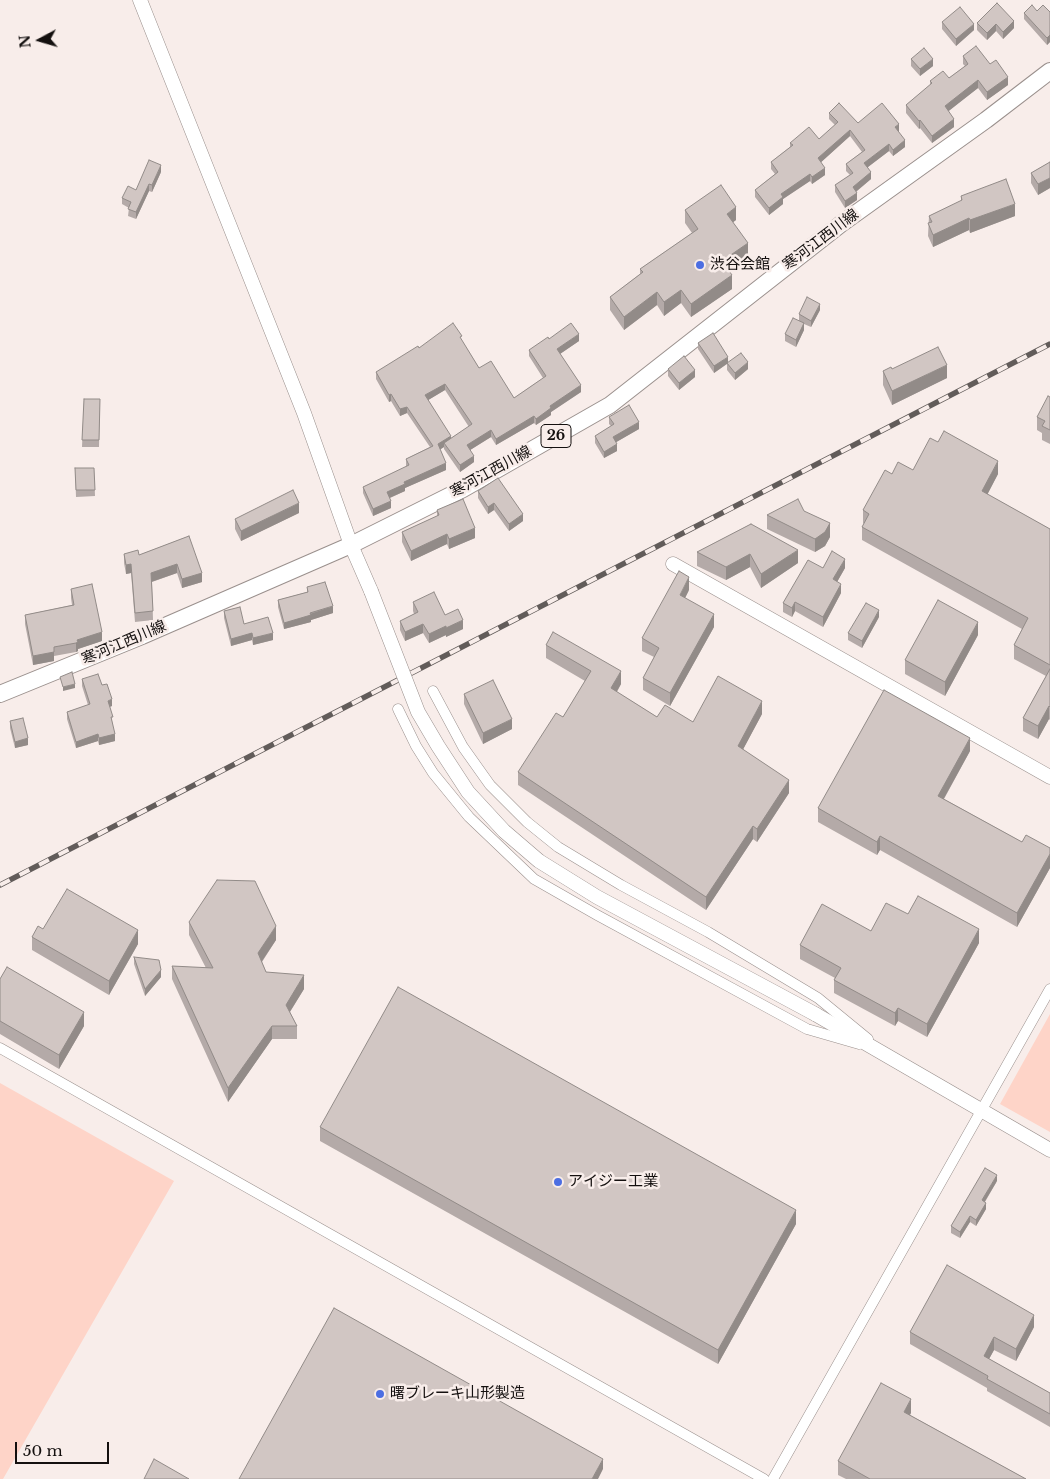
<!DOCTYPE html>
<html>
<head>
<meta charset="utf-8">
<style>
	body { margin:0 }
	#map { position:relative; width:1050px; height:1479px; overflow:hidden; background:#f8edea; font-family:"Libre Baskerville",serif }
	canvas { display:block }
	.north { position:absolute; left:15px; top:15px; width:50px; height:50px; -webkit-text-stroke:4px #f8edea; paint-order:stroke; rotate:264deg; font-size:14px; font-weight:700; line-height:20px; text-align:center; color:#14100f }
	.north::after { content:''; display:block; margin:auto; width:18px; height:22px; background:#14100f; clip-path:polygon(50% 0,100% 100%,50% 72%,0 100%) }
	.scale { position:absolute; left:15px; top:1442px; width:94px; height:22px; box-sizing:border-box; border:2px solid #14100f; border-top:0; padding-left:6px; font-size:15px; line-height:18px; white-space:nowrap; color:#14100f; -webkit-text-stroke:4px #f8edea; paint-order:stroke }
</style>
</head>
<body>
<div id="map">
<canvas width="1050" height="1479"></canvas>
<div class="north">N</div>
<div class="scale">50 m</div>
</div>
<script>
const c = document.querySelector('canvas').getContext('2d');
c.lineJoin = 'round';
function fillPath(path, color) {
  c.fillStyle = color;
  c.fill(path, 'evenodd');
}
function poly(rows) {
  const path = new Path2D();
  for (const r of rows) {
    path.moveTo(r[0], r[1]);
    for (let i = 2; i < r.length; i += 2) path.lineTo(r[i], r[i + 1]);
  }
  return path;
}
function trace(path, color, width, dash) {
  c.strokeStyle = color;
  c.lineWidth = width;
  c.lineCap = dash ? 'butt' : 'round';
  c.setLineDash(dash || []);
  c.stroke(path);
}
function drawText(font, color, halo, rows, align = 'center') {
  c.font = font + ' "Libre Baskerville","Noto Sans JP",serif';
  c.lineWidth = 5;
  c.setLineDash([]);
  c.textBaseline = 'middle';
  c.strokeStyle = halo;
  c.fillStyle = color;
  for (const [text, x, y, turn = 0] of rows) {
    c.save();
    c.translate(x, y);
    c.rotate((+turn || 0) * Math.PI / 180);
    c.textAlign = isNaN(turn) ? turn : align;
    if (halo) c.strokeText(text, 0, 0);
    c.fillText(text, 0, 0);
    c.restore();
  }
}
fillPath(poly([
	[1050,1014,1050,1132,1000,1104],
	[0,1083,174,1181,3,1479,0,1479]
]), '#fed4c8');
const street = poly([
	[433,691,463,747,490,785,527,822,558,847,621,885,708,932,818,998,868,1039],
	[398,709,416,746,433,773,469,817,534,879,597,915,807,1029,859,1044],
	[0,1048,764,1479],
	[773,1479,1050,989]
]);
const secondary = poly([
	[140,0,304,413,351,545,371,591],
	[673,564,1050,777],
	[815,1014,1050,1150]
]);
const primary = poly([
	[0,694,142,636,351,545,463,489,610,405,841,224,986,120,1050,71]
]);
trace(street, '#9a908d', 11);
trace(secondary, '#9a908d', 15);
trace(primary, '#9a908d', 18);
trace(street, '#fff', 10);
trace(secondary, '#fff', 14);
trace(primary, '#fff', 16);
const rail = poly([
	[0,885,1050,344]
]);
trace(rail, '#625c5a', 5.5);
trace(rail, '#f8edea', 4, [11]);
const secondaryBridge = poly([
	[371,591,418,712,438,746,468,792,504,831,539,861,597,897,815,1014]
]);
trace(secondaryBridge, '#9a908d', 15, []);
trace(secondaryBridge, '#fff', 14);
fillPath(poly([
	[997,3,1014,28,1003,39,996,31,987,40,977,30,977,23],
	[1050,12,1050,42,1047,45,1024,19,1024,13],
	[942,22,974,30,956,46,942,29],
	[963,56,990,64,1008,85,987,100,978,88,948,111,954,127,932,143,920,128,919,129,906,113,906,105,930,85,930,81,949,78,965,66,963,64],
	[911,59,933,66,920,76,911,66],
	[829,113,858,123,899,131,898,131,905,147,893,156,889,151,868,167,871,179,856,192,857,200,845,208,835,192,835,185,850,175,846,171,846,164,862,152,850,136,821,162,825,175,812,184,810,181,783,199,783,204,769,215,755,197,755,190,775,174,771,169,771,162,790,147,790,143,819,139,835,125,829,119],
	[1050,162,1050,188,1038,195,1031,183,1031,173],
	[161,172,152,192,149,191,136,219,128,216,129,208,122,204,122,198,136,190],
	[961,196,1015,216,970,233,969,230,933,247,928,236,929,216,961,201],
	[685,210,736,220,733,222,748,256,728,270,732,289,691,317,681,303,664,316,657,305,624,330,610,310,610,297,640,274,640,269,692,233,685,223],
	[820,310,811,327,804,324,804,330,796,347,785,341,785,334,799,321,799,314],
	[549,339,579,341,560,354,581,392,551,412,551,415,536,425,534,423,496,445,491,437,470,450,474,462,460,472,444,449,444,447,440,449,446,470,405,488,405,491,390,498,391,508,373,516,363,493,363,487,406,467,406,459,430,447,407,413,400,416,391,401,389,402,376,379,376,372,419,348,462,341,479,368,514,398,543,378,529,356,529,350],
	[445,390,469,427,451,438,428,400],
	[698,343,728,362,748,369,735,380,727,370,727,364,714,373,698,349],
	[668,369,695,377,679,390,668,376],
	[892,369,947,378,892,405,883,385,883,371],
	[1050,397,1050,444,1042,440,1042,433,1037,430,1037,417],
	[84,399,100,399,99,447,82,447],
	[609,417,639,429,616,442,617,451,604,458,595,443,595,436,611,426,609,424],
	[75,468,94,468,95,496,76,497],
	[913,470,998,474,987,494,1050,529,1050,720,1049,719,1038,739,1023,731,1023,718,1046,676,1014,659,1014,645,1022,629,862,540,862,527,864,524,863,523,863,510,892,474],
	[478,491,523,521,509,531,494,510,488,514,478,498],
	[437,510,475,538,449,549,447,544,411,561,402,542,402,532,437,516],
	[804,511,830,537,825,546,815,552,767,529,767,515],
	[299,513,241,541,235,529,235,519],
	[751,524,798,563,761,588,750,567,726,580,697,566,697,552],
	[189,536,202,582,182,588,177,573,152,582,153,620,135,622,131,573,126,574,124,563,124,554,139,555],
	[823,568,845,568,837,582,841,593,823,627,795,611,792,617,783,612,783,603],
	[307,587,333,613,311,620,311,622,284,629,278,607,278,600,307,592],
	[71,589,102,641,78,649,78,651,76,652,54,656,54,661,33,665,25,624,25,615,72,605,71,598],
	[689,590,685,598,714,627,670,706,643,690,643,678,654,657,642,651,642,638],
	[413,602,445,615,463,629,446,637,446,635,429,643,423,633,405,641,400,630,400,621,414,614,413,611],
	[224,611,244,624,273,640,253,645,252,640,231,646,224,618],
	[879,617,862,648,848,640,848,633],
	[978,635,945,696,905,674,905,660],
	[546,645,621,684,617,692,657,717,693,722,762,714,743,749,789,793,757,842,753,839,706,910,518,785,518,772,563,717,585,681,546,658],
	[82,679,102,685,112,706,110,707,115,741,99,745,98,741,76,748,67,719,67,712,88,705,82,686],
	[464,694,512,729,483,744,464,704],
	[10,721,28,745,15,748,10,728],
	[970,751,944,799,1022,842,1050,848,1050,868,1017,927,880,850,877,855,818,822,818,808],
	[908,914,979,943,927,1037,898,1021,895,1026,834,993,834,980,835,978,800,959,800,945,871,931],
	[189,922,276,940,262,962,266,972,304,989,290,1012,297,1026,297,1039,272,1039,228,1102,172,979,172,966,206,968,189,935],
	[43,929,138,944,109,995,32,950,32,937],
	[134,957,161,977,145,996,134,964],
	[0,979,84,1026,59,1069,0,1034],
	[320,1127,796,1224,718,1364,320,1141],
	[997,1181,985,1202,986,1209,976,1226,970,1222,960,1238,951,1233,951,1226],
	[1034,1327,1016,1361,994,1350,989,1359,1050,1393,1050,1427,987,1391,987,1388,910,1344,910,1332],
	[911,1413,910,1415,1026,1479,846,1479,838,1475,838,1461]
]), '#b4aaa8');
fillPath(poly([
	[1014,21,1014,28,1003,39,1003,32],
	[974,24,974,30,956,46,956,39],
	[996,24,996,31,987,40,987,33],
	[1050,35,1050,42,1047,45,1047,38],
	[933,59,933,66,920,76,920,69],
	[1008,77,1008,85,987,100,987,92],
	[978,80,978,88,945,114,945,106],
	[954,119,954,127,932,143,932,136],
	[920,120,920,128,919,129,919,121],
	[899,124,899,131,895,134,895,127],
	[850,130,850,136,818,165,818,158],
	[905,140,905,147,893,156,893,150],
	[889,144,889,151,864,170,864,163],
	[161,165,161,172,152,192,152,185],
	[825,168,825,175,812,184,812,177],
	[871,172,871,179,853,194,853,187],
	[810,174,810,181,783,199,783,204,769,215,769,208,781,194],
	[1050,178,1050,188,1038,195,1038,184],
	[149,184,149,191,136,219,136,212],
	[857,193,857,200,845,208,845,201],
	[1015,204,1015,216,970,233,970,220],
	[736,207,736,220,727,227,727,214],
	[969,218,969,230,933,247,933,235],
	[748,243,748,256,722,274,722,261],
	[732,275,732,289,691,317,691,304],
	[681,290,681,303,664,316,664,302],
	[657,292,657,305,624,330,624,317],
	[820,304,820,310,811,327,811,321],
	[804,323,804,330,796,347,796,340],
	[579,334,579,341,557,356,557,349],
	[728,357,728,363,714,373,714,366],
	[748,362,748,369,735,380,735,373],
	[947,365,947,378,892,405,892,391],
	[695,370,695,377,679,390,679,383],
	[445,384,445,390,425,402,425,395],
	[581,385,581,392,551,412,551,415,536,425,536,419,550,406],
	[391,394,391,401,389,402,389,395],
	[407,407,407,413,400,416,400,409],
	[534,416,534,423,496,445,496,439],
	[639,422,639,429,613,444,613,437],
	[491,430,491,437,467,452,467,445],
	[451,436,451,443,444,443,444,447,438,451,438,444],
	[617,444,617,451,604,458,604,452],
	[474,456,474,462,460,472,460,465],
	[998,461,998,474,982,505,982,491],
	[446,463,446,470,405,488,405,491,387,499,387,492,404,482],
	[391,501,391,508,373,516,373,509],
	[299,503,299,513,241,541,241,531],
	[494,503,494,510,488,514,488,507],
	[523,514,523,521,509,531,509,524],
	[830,523,830,537,825,546,815,552,815,539],
	[475,528,475,538,449,549,449,539],
	[447,534,447,544,411,561,411,551],
	[798,550,798,563,761,588,761,574],
	[750,554,750,567,726,580,726,567],
	[845,559,845,568,833,589,833,579],
	[131,564,131,573,126,574,126,565],
	[177,564,177,573,151,582,151,573],
	[202,573,202,582,182,588,182,579],
	[689,577,689,590,680,608,680,595],
	[841,584,841,593,823,627,823,617],
	[795,602,795,611,792,617,792,608],
	[333,606,333,613,311,620,311,622,284,629,284,623],
	[879,610,879,617,862,648,862,641],
	[714,614,714,627,670,706,670,693],
	[463,620,463,629,446,637,446,628],
	[978,622,978,635,945,696,945,682],
	[423,624,423,633,405,641,405,632],
	[446,626,446,635,429,643,429,634],
	[102,632,102,641,78,649,78,651,76,652,76,643,77,640],
	[252,633,252,640,231,646,231,639],
	[273,633,273,640,253,645,253,638],
	[54,652,54,661,33,665,33,656],
	[621,671,621,684,611,701,611,688],
	[75,684,75,688,63,691,63,687],
	[112,699,112,706,108,707,108,701],
	[762,701,762,714,738,759,738,746],
	[1049,706,1049,719,1038,739,1038,726],
	[512,719,512,729,483,744,483,733],
	[98,734,98,741,76,748,76,742],
	[115,734,115,741,99,745,99,738],
	[28,738,28,745,15,748,15,742],
	[970,738,970,751,938,809,938,796],
	[789,780,789,793,757,842,757,829],
	[753,826,753,839,706,910,706,897],
	[880,836,880,850,877,855,877,842],
	[1050,854,1050,868,1017,927,1017,913],
	[276,926,276,940,258,967,258,953],
	[979,929,979,943,927,1037,927,1024],
	[138,930,138,944,109,995,109,981],
	[161,970,161,977,145,996,145,989],
	[304,975,304,989,286,1018,286,1005],
	[898,1008,898,1021,895,1026,895,1013],
	[84,1012,84,1026,59,1069,59,1055],
	[272,1026,272,1039,228,1102,228,1088],
	[997,1175,997,1181,982,1206,982,1200],
	[986,1203,986,1209,976,1226,976,1220],
	[796,1210,796,1224,718,1364,718,1350],
	[970,1216,970,1222,960,1238,960,1232],
	[1034,1315,1034,1327,1016,1361,1016,1349],
	[994,1337,994,1350,984,1368,984,1356],
	[911,1399,911,1413,904,1425,904,1412],
	[603,1459,603,1469,598,1479,592,1479]
]), '#928b88');
const building = poly([
	[997,3,1014,21,1003,32,996,24,987,33,977,23,997,3],
	[1032,5,1037,11,1043,5,1050,12,1050,35,1047,38,1024,13,1032,5],
	[960,7,974,24,956,39,942,22,960,7],
	[976,46,990,64,996,60,1008,77,987,92,978,80,945,106,954,119,932,136,920,120,919,121,906,105,932,83,930,81,943,71,949,78,968,64,963,56,976,46],
	[924,48,933,59,920,69,911,59,924,48],
	[839,103,858,123,882,103,899,124,895,127,905,140,893,150,889,144,864,163,871,172,853,187,857,193,845,201,835,185,853,173,846,164,865,150,850,130,818,158,825,168,812,177,810,174,781,194,783,197,769,208,755,190,778,172,771,162,793,145,790,143,809,127,819,139,838,122,829,113,839,103],
	[149,160,161,165,152,185,149,184,136,212,128,209,131,202,122,198,128,186,136,190,149,160],
	[1050,162,1050,178,1038,184,1031,173,1050,162],
	[1006,179,1015,204,970,220,969,218,933,235,928,223,932,222,929,216,962,200,961,196,1006,179],
	[721,185,736,207,727,214,748,243,722,261,732,275,691,304,681,290,664,302,657,292,624,317,610,297,643,272,640,269,698,229,685,210,721,185],
	[807,297,820,304,811,321,799,314,807,297],
	[793,318,804,323,796,340,785,334,793,318],
	[453,323,462,336,460,337,479,368,491,361,514,398,546,376,529,350,548,337,549,339,571,323,579,334,557,349,581,385,550,406,551,408,536,419,534,416,496,439,491,430,467,445,474,456,460,465,444,443,472,424,445,384,425,395,451,436,438,444,446,463,404,482,405,484,387,492,391,501,373,509,363,487,409,465,406,459,433,446,407,407,400,409,391,394,389,395,376,372,418,346,419,348,453,323],
	[713,333,728,357,714,366,698,343,713,333],
	[938,347,947,365,892,391,883,371,891,367,892,369,938,347],
	[741,353,748,362,735,373,727,363,741,353],
	[684,356,695,370,679,383,668,369,684,356],
	[1048,396,1050,397,1050,430,1042,426,1045,421,1037,417,1048,396],
	[84,399,100,399,99,440,82,440,84,399],
	[629,405,639,422,613,437,617,444,604,452,595,436,614,424,609,417,629,405],
	[944,431,998,461,982,491,1050,529,1050,665,1014,645,1028,618,862,527,869,514,863,510,885,470,892,474,898,462,913,470,930,438,938,442,944,431],
	[75,468,94,468,95,490,76,490,75,468],
	[498,478,523,514,509,524,494,503,488,507,478,491,498,478],
	[293,490,299,503,241,531,235,519,293,490],
	[463,499,475,528,449,539,447,534,411,551,402,532,439,515,437,510,463,499],
	[798,499,804,511,830,523,825,532,815,539,767,515,798,499],
	[751,524,798,550,761,574,750,554,726,567,697,552,751,524],
	[189,536,202,573,182,579,177,564,151,573,153,611,135,613,131,564,126,565,124,554,138,550,139,555,189,536],
	[832,551,845,559,833,579,841,584,823,617,795,602,792,608,783,603,808,560,823,568,832,551],
	[679,571,689,577,680,595,714,614,670,693,643,678,659,648,642,638,679,571],
	[325,582,333,606,310,613,311,615,284,623,278,600,308,592,307,587,325,582],
	[92,584,102,632,77,640,78,642,76,643,54,647,54,652,33,656,25,615,74,605,71,589,92,584],
	[434,592,445,615,458,609,463,620,446,628,446,626,429,634,423,624,405,632,400,621,418,612,413,602,434,592],
	[938,600,978,622,945,682,905,660,938,600],
	[866,603,879,610,862,641,848,633,866,603],
	[240,607,244,624,268,617,273,633,253,638,252,633,231,639,224,611,240,607],
	[553,632,621,671,611,688,657,717,665,705,693,722,718,676,762,701,738,746,789,780,757,829,753,826,706,897,518,772,556,713,563,717,591,671,546,645,553,632],
	[1050,669,1050,707,1049,706,1038,726,1023,718,1050,669],
	[72,672,75,684,63,687,60,677,72,672],
	[98,674,102,685,107,684,112,699,108,701,113,717,111,717,115,734,99,738,98,734,76,742,67,712,90,704,82,679,98,674],
	[493,680,512,719,483,733,464,694,493,680],
	[884,690,970,738,938,796,1022,842,1026,835,1050,848,1050,854,1017,913,880,836,877,842,818,808,884,690],
	[23,718,28,738,15,742,10,721,23,718],
	[217,880,255,881,276,926,258,953,266,972,304,975,286,1005,297,1026,272,1026,228,1088,172,966,213,968,189,922,217,880],
	[67,889,138,930,109,981,32,937,38,926,43,929,67,889],
	[918,896,979,929,927,1024,898,1008,895,1013,834,980,841,968,800,945,822,904,871,931,886,903,908,914,918,896],
	[134,957,159,960,161,970,145,989,134,957],
	[7,967,84,1012,59,1055,0,1021,0,979,7,967],
	[398,987,796,1210,718,1350,320,1127,398,987],
	[985,1168,997,1175,982,1200,986,1203,976,1220,970,1216,960,1232,951,1226,985,1168],
	[947,1265,1034,1315,1016,1349,994,1337,984,1356,1050,1393,1050,1414,987,1379,988,1376,910,1332,947,1265],
	[334,1308,603,1459,592,1479,239,1479,334,1308],
	[881,1383,911,1399,904,1412,1026,1479,870,1479,838,1461,881,1383],
	[154,1459,189,1479,144,1479,154,1459]
]);
fillPath(building, '#d1c6c3');
trace(building, '#928b88', 1);
for (const [x, y, r, color] of [
	[700,265,5,"#4c6ee2"],
	[558,1182,5,"#4c6ee2"],
	[380,1394,5,"#4c6ee2"]
]) {
  const dot = new Path2D();
  dot.arc(x, y, r, 0, 2 * Math.PI);
  c.fillStyle = color;
  c.fill(dot);
  trace(dot, '#f8edea', 2);
}
for (const [x, y, w] of [
	[556,436,30]
]) {
  const box = new Path2D();
  box.roundRect(x - w / 2, y - 11.5, w, 23, 4);
  c.fillStyle = '#f8edea';
  c.fill(box);
  trace(box, '#14100f', 1);
}
drawText('bold 14px', '#14100f', null, [
	["26",556,436]
]);
drawText('15px', '#14100f', '#f8edea', [
	["寒河江西川線",821,240,-37],
	["寒河江西川線",491,472,-29],
	["寒河江西川線",124,643,-23]
]);
drawText('15px', '#14100f', '#f8edea', [
	["渋谷会館",710,265],
	["アイジー工業",568,1182],
	["曙ブレーキ山形製造",390,1394]
], 'left');
</script>
</body>
</html>
